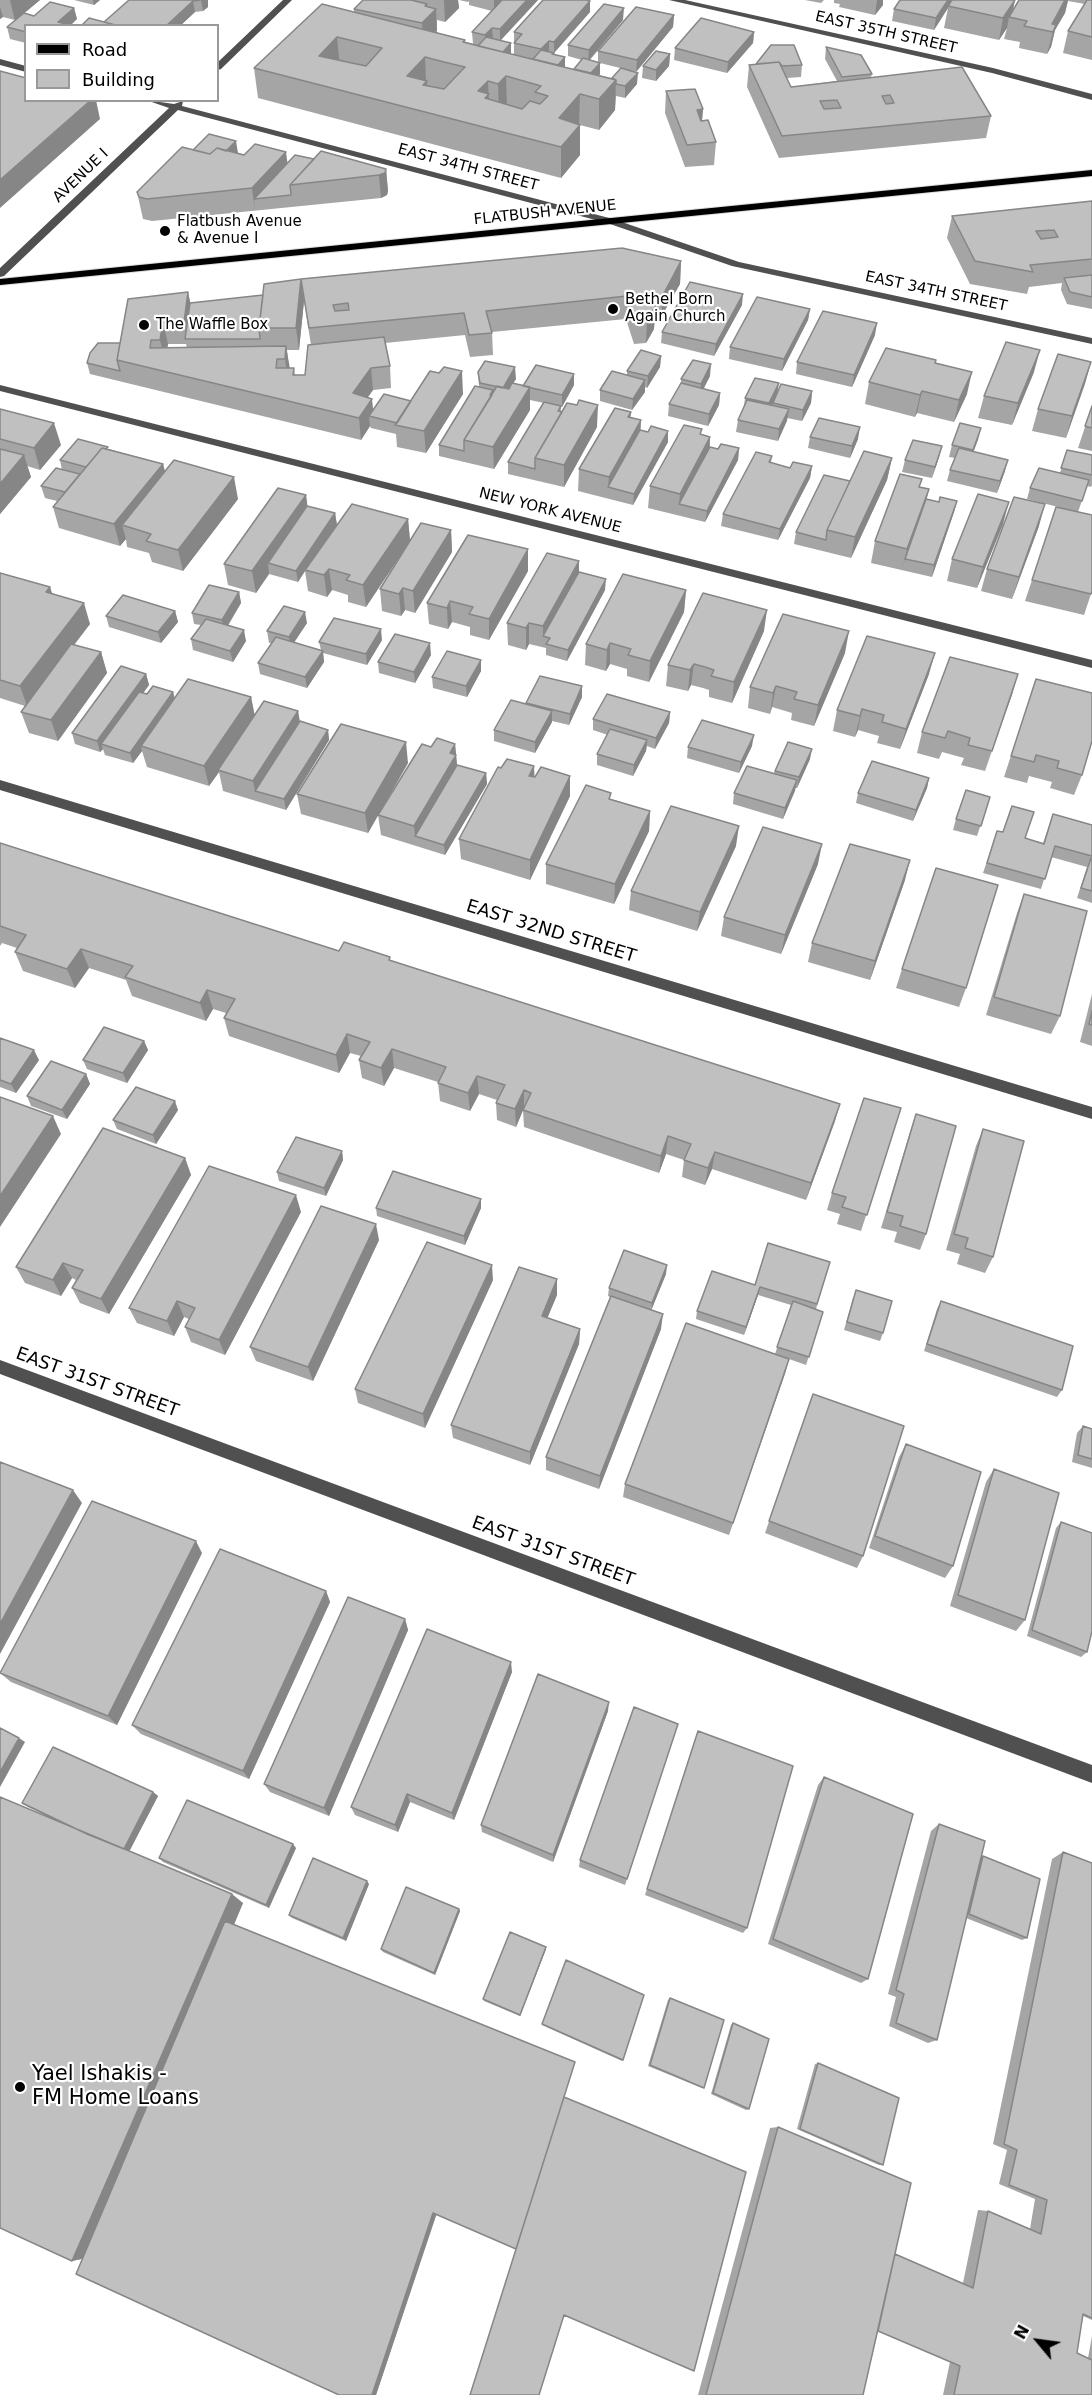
<!DOCTYPE html>
<html>
<head>
<meta charset="utf-8">
<style>
	body { margin:0 }
	#map { position:relative; width:1092px; height:2395px; overflow:hidden; background:#fff; font-family:"DejaVu Sans",sans-serif }
	canvas { display:block }
	.legend { position:absolute; left:24px; top:24px; width:195px; height:78px; box-sizing:border-box; background:#fff; border:2px solid #999; margin:0; padding:8px 10px; list-style:none; font-size:18px; color:#000 }
	.legend li { display:flex; align-items:center; gap:12px; height:30px }
	.legend b { width:30px; border:2px solid #999 }
	.north { position:absolute; left:1008px; top:2311px; width:60px; height:60px; -webkit-text-stroke:4px #fff; paint-order:stroke; rotate:299deg; font-size:16px; font-weight:700; line-height:24px; text-align:center; color:#000 }
	.north::after { content:''; display:block; margin:auto; width:21px; height:27px; background:#000; clip-path:polygon(50% 0,100% 100%,50% 72%,0 100%) }
</style>
</head>
<body>
<div id="map">
<canvas width="1092" height="2395"></canvas>
<ul class="legend">
<li><b style="height:8px;background:#000"></b>Road</li>
<li><b style="height:16px;background:#c0c0c0"></b>Building</li>
</ul>
<div class="north">N</div>
</div>
<script>
const c = document.querySelector('canvas').getContext('2d');
c.lineJoin = 'round';
function poly(rows) {
  const path = new Path2D();
  for (const r of rows) {
    path.moveTo(r[0], r[1]);
    for (let i = 2; i < r.length; i += 2) path.lineTo(r[i], r[i + 1]);
  }
  return path;
}
function trace(path, color, width, dash) {
  c.strokeStyle = color;
  c.lineWidth = width;
  c.lineCap = dash ? 'butt' : 'round';
  c.setLineDash(dash || []);
  c.stroke(path);
}
function fillPath(path, color) {
  c.fillStyle = color;
  c.fill(path, 'evenodd');
}
function drawText(font, color, halo, rows, align = 'center') {
  c.font = font + ' "DejaVu Sans",sans-serif';
  c.lineWidth = 4.5;
  c.setLineDash([]);
  c.textBaseline = 'middle';
  c.strokeStyle = halo;
  c.fillStyle = color;
  for (const [text, x, y, turn = 0] of rows) {
    c.save();
    c.translate(x, y);
    c.rotate((+turn || 0) * Math.PI / 180);
    c.textAlign = isNaN(turn) ? turn : align;
    if (halo) c.strokeText(text, 0, 0);
    c.fillText(text, 0, 0);
    c.restore();
  }
}
const major = poly([
	[1092,170,1092,176,0,285,0,279,1092,170]
]);
trace(major, '#dbdbdb', 2);
fillPath(poly([
	[283,0,292,0,221,69,218,70,218,62,283,0],
	[669,0,685,0,993,68,1092,94,1092,100,992,73,669,0],
	[0,59,26,66,26,72,0,65,0,59],
	[146,100,174,104,183,101,182,106,613,219,739,262,1092,338,1092,344,732,266,607,223,178,110,4,276,0,277,0,268,169,108,146,100],
	[0,385,1092,660,1092,668,0,391,0,385],
	[0,780,1092,1107,1092,1119,0,790,0,780],
	[0,1360,1092,1765,1092,1783,0,1374,0,1360]
]), '#505050');
fillPath(major, '#000');
fillPath(poly([
	[0,0,40,0,24,13,34,16,74,8,77,19,26,26,26,43,10,39,7,27,15,20,3,17,0,19],
	[74,0,100,0,94,5],
	[129,0,208,0,208,7,203,11,195,12,180,26,81,26,104,22],
	[363,0,458,0,459,8,445,22,437,20,437,31,436,32,473,44,472,32,492,11,469,5,469,1,468,2,459,0,538,0,500,41,511,43,511,54,514,54,514,32,590,1,590,12,554,53,554,55,565,67,574,69,582,60,568,56,568,45,623,20,590,60,598,62,598,51,674,15,673,27,636,72,600,63,600,74,599,75,637,84,625,98,616,96,615,110,599,130,580,125,580,155,561,178,258,98,254,68,354,12,354,9],
	[805,0,824,0,821,3],
	[834,0,883,0,883,5,875,15,839,7,840,4,834,3],
	[1015,0,1013,11,1019,0,1092,0,1092,60,1063,53,1068,31,1085,4,1068,1,1065,13,1055,30,1051,47,1047,54,1019,48,1020,42,1004,39,1007,28,999,40,944,28,948,8,934,30,892,21,894,9],
	[754,32,753,43,727,73,674,60,675,48],
	[826,47,872,74,871,77,991,116,986,138,779,158,747,87,749,65,802,65,801,77,787,78,791,87,837,81,825,59],
	[670,54,669,66,656,81,642,78,643,66],
	[666,91,703,109,702,121,716,142,714,165,685,167,665,113],
	[237,153,288,163,314,159,386,169,388,191,387,195,381,198,152,221,143,219,137,192,238,153],
	[1092,201,1092,309,1067,304,1061,290,1062,283,1029,287,1027,294,970,284,947,238,952,216],
	[681,261,680,284,661,317,655,317,654,329,646,343,634,344,626,319,492,332,493,355,470,357,465,335,385,343,390,366,391,388,373,390,368,397,373,410,411,401,463,394,426,453,397,447,396,434,371,428,370,426,361,440,90,374,87,363,120,343,188,292,190,303],
	[304,301,311,345,305,375,295,375,294,368,289,368,287,350,299,350],
	[168,344,186,344,187,348,167,348],
	[742,305,714,356,661,343,662,332],
	[810,309,808,320,782,371,729,359,730,347],
	[875,335,852,387,796,374,797,362],
	[661,356,660,367,647,388,645,387,645,392,632,410,600,401,600,390,627,375,627,371],
	[1091,362,1066,438,1032,431,1038,409],
	[478,372,516,379,513,383,523,386,574,374,574,385,562,407,561,407,561,412,597,427,564,487,508,474,508,462,544,403,530,400,530,410,494,469,439,456,439,445,479,387],
	[1034,372,1012,425,978,418,984,396],
	[710,376,703,389,720,393,719,405,708,426,668,416,669,404,681,384,681,379],
	[869,382,967,394,954,422,917,413,915,417,865,404],
	[812,391,811,403,802,421,787,418,778,441,736,432,738,420,744,406,745,398,778,392],
	[1092,406,1092,451,1078,448],
	[0,409,61,445,40,470,27,466,31,477,0,514],
	[631,412,631,417,641,420,640,430,668,442,633,505,578,491,579,469],
	[981,428,973,452,1005,471,997,493,947,481,950,470,955,458,949,457,952,445],
	[701,434,710,437,710,447,718,449,739,448,738,460,705,522,648,508,650,486],
	[810,437,858,439,850,458,808,448],
	[942,446,939,457,932,478,902,472,905,460],
	[109,449,163,464,165,471,238,499,183,571,152,562,149,553,127,547,126,539,120,546,59,528,53,507,57,501,45,498,41,486,62,470,60,460],
	[1067,450,1092,455,1092,485,1091,487,1087,486,1078,512,1092,591,1084,615,1025,601,1032,580,1058,507,1027,499,1030,488,1060,473],
	[772,456,771,463,790,468,812,466,810,478,778,540,721,526,723,514],
	[892,458,887,480,851,558,794,544,796,532,850,481],
	[920,487,929,489,926,499,939,502,957,501,954,512,932,577,871,563,875,541],
	[306,495,307,506,335,513,337,525,408,519,410,540,451,530,452,552,415,613,405,610,401,616,382,611,380,589,408,544,366,607,348,602,348,595,332,590,327,597,308,591,305,571,298,582,269,574,256,593,228,585,224,564],
	[1003,524,977,588,947,581,952,559],
	[1039,526,1012,599,981,591,987,569],
	[579,561,579,572,605,590,567,661,546,655,546,648,529,644,526,650,508,645,507,623],
	[528,571,489,640,470,635,470,627,452,622,448,629,429,624,427,603],
	[0,573,50,587,52,594,90,624,74,645,101,652,107,673,58,741,29,733,21,712,25,706,0,698],
	[686,590,684,612,649,682,627,676,627,669,610,664,606,671,585,665,586,644],
	[239,592,241,603,228,626,246,641,233,662,193,650,191,639,201,625,194,624,192,613],
	[175,611,178,622,161,643,109,627,106,616],
	[307,623,294,643,321,650,319,642,382,640,367,665,323,653,324,662,307,688,260,674,258,663,272,643,269,643,267,631],
	[764,631,732,703,709,697,709,690,703,688,691,685,688,691,666,686,668,665],
	[845,653,814,726,791,720,792,713,772,707,770,714,748,708,750,687],
	[431,655,415,683,379,673,378,662],
	[481,660,481,671,467,697,433,688,432,677],
	[146,674,149,685,143,693,147,694,173,692,174,698,251,697,255,716,298,711,300,721,328,730,329,740,286,810,223,791,219,772,209,786,147,767,142,751,133,763,105,755,103,749,100,752,75,744,72,733],
	[929,674,900,749,877,743,879,736,858,730,855,737,833,731,837,710],
	[1018,674,985,771,961,765,964,758,942,752,939,759,917,753,922,732],
	[1036,679,1082,775,1074,795,1050,788,1052,782,1029,776,1027,783,1004,777],
	[582,686,582,697,569,725,552,721,552,722,535,753,494,741,494,730,526,704,526,703],
	[670,712,669,723,655,749,647,746,646,751,633,776,597,765,597,754,608,735,593,730,593,719],
	[455,744,457,765,486,773,487,784,445,855,381,835,378,815,431,747],
	[752,746,739,773,687,758,688,747],
	[810,759,797,788,795,788,783,819,733,804,734,793,774,773,775,771],
	[408,763,368,833,301,814,297,794],
	[534,766,534,777,570,796,530,880,461,859,459,839,501,768],
	[929,778,927,788,913,821,856,803,858,793],
	[990,797,977,836,953,830,956,819],
	[611,799,650,811,649,831,614,904,546,884,546,864],
	[1053,814,1092,825,1092,903,1077,898,1087,867,1051,857,1041,889,983,873,997,831,1043,843],
	[0,843,339,951,390,957,390,960,835,1121,806,1200,712,1169,705,1185,682,1177,684,1160,666,1154,659,1173,524,1127,523,1110,516,1127,497,1120,496,1103,497,1100,479,1094,470,1111,440,1101,438,1082,394,1068,384,1086,362,1078,359,1060,361,1056,350,1053,339,1073,229,1036,224,1018,226,1013,213,1009,206,1021,132,996,126,980,89,968,75,988,23,971,15,952,17,948,2,943,0,946],
	[736,846,697,931,629,910,631,891],
	[818,864,781,954,721,936,724,917],
	[905,880,870,980,808,962,812,943],
	[1024,894,1060,1016,1051,1034,986,1015,1017,913],
	[902,969,966,988,959,1007,896,988],
	[1092,994,1092,1046,1080,1042],
	[0,1038,39,1060,16,1093,0,1087],
	[144,1041,148,1050,127,1083,87,1069,83,1060],
	[86,1074,90,1084,67,1119,31,1106,27,1096],
	[901,1108,861,1231,837,1224,840,1214,827,1210,832,1193],
	[178,1110,156,1144,117,1129,113,1120],
	[916,1114,926,1234,920,1250,894,1242,897,1232,881,1228,910,1132],
	[983,1129,993,1257,985,1273,957,1264,960,1254,946,1250,976,1146],
	[342,1151,343,1160,326,1196,279,1181,277,1172],
	[185,1158,191,1175,109,1314,80,1303,72,1288,76,1280,72,1278,61,1296,25,1283,16,1267],
	[376,1208,481,1208,465,1245,377,1216],
	[301,1212,225,1355,191,1342,185,1327,189,1319,184,1317,174,1336,137,1323,129,1308],
	[379,1240,313,1381,256,1361,250,1347],
	[830,1262,816,1309,823,1312,806,1365,789,1359,729,1535,623,1497,625,1484,775,1354,791,1305,758,1295,744,1335,696,1319,697,1311,755,1285],
	[666,1274,651,1310,661,1329,599,1489,546,1470,546,1457,610,1297,608,1296,609,1288],
	[557,1279,557,1295,547,1318,580,1329,579,1344,530,1465,453,1438,451,1425],
	[493,1280,425,1428,358,1403,355,1389],
	[853,1298,883,1333,880,1341,844,1330],
	[941,1301,1062,1390,1057,1397,924,1351,937,1309],
	[813,1394,863,1556,857,1568,765,1533],
	[1083,1426,1092,1429,1092,1468,1072,1462,1077,1433],
	[906,1444,953,1566,945,1578,869,1548,899,1457],
	[994,1469,1025,1620,1016,1631,950,1606,986,1482],
	[1061,1522,1087,1652,1081,1657,1027,1636,1056,1528],
	[202,1553,117,1725,11,1682,0,1673],
	[326,1591,330,1602,249,1779,141,1734,132,1725],
	[405,1619,408,1630,329,1816,270,1792,264,1784],
	[512,1672,454,1820,410,1802,398,1832,355,1815,351,1807],
	[608,1711,553,1862,482,1832,481,1825],
	[678,1724,625,1885,579,1867,580,1860],
	[695,1739,747,1928,743,1933,645,1895],
	[824,1777,868,1979,861,1983,768,1944,818,1785],
	[153,1792,158,1796,129,1851,243,1903,234,1925,552,2134,436,2214,376,2395,82,2259,72,2261,64,1824,28,1807,22,1803],
	[939,1824,981,1857,983,1856,1027,1938,1022,1940,966,1918,937,2040,928,2043,889,2026,896,1997,888,1994,931,1831],
	[296,1848,269,1908,163,1862,159,1858],
	[1063,1852,1092,1863,1092,2320,1083,2316,1077,2353,1088,2358,1092,2336,1092,2395,943,2395,950,2362,878,2331,863,2395,698,2395,770,2128,778,2127,895,2254,963,2283,978,2210,988,2211,1030,2229,1035,2199,999,2184,1007,2150,993,2144,1052,1859],
	[369,1884,346,1941,292,1918,289,1915],
	[459,1909,460,1911,435,1975,383,1952,381,1949],
	[546,1949,520,2016,484,2001,483,1999],
	[670,1998,704,2088,702,2088,648,2066,668,2000],
	[733,2023,749,2109,746,2110,711,2094,731,2025],
	[542,2024,623,2060,622,2061,542,2025],
	[818,2063,883,2165,879,2165,797,2129,815,2064]
]), '#a5a5a5');
fillPath(poly([
	[10,0,40,0,15,21],
	[93,0,100,0,94,5],
	[201,0,208,0,208,7,203,11],
	[444,0,458,0,459,8,445,22],
	[494,0,507,0,494,12],
	[527,0,538,0,500,41,500,29],
	[877,0,883,0,883,5,875,15],
	[948,0,953,0,948,6,948,8,934,30,936,18],
	[1015,0,1011,17,1009,17,1007,28,999,40,1003,18],
	[1065,0,1068,0,1065,13,1055,30,1051,47,1047,54,1053,32,1052,24],
	[193,1,195,12,180,26,166,26],
	[590,1,590,12,554,53,554,42],
	[427,4,427,18,436,9,437,31,424,45,422,23,425,6],
	[0,7,3,17,0,19],
	[74,8,77,19,70,26,58,22],
	[624,8,623,20,588,61,589,50],
	[674,15,673,27,636,72,637,60],
	[492,28,493,39,485,47,485,35],
	[754,32,753,43,727,73,728,62],
	[337,37,340,68,323,86,319,56],
	[549,41,549,52,541,49],
	[511,43,511,55,500,56],
	[670,54,669,66,656,81,656,70],
	[425,57,426,82,427,81,429,112,407,76],
	[565,57,565,69,554,69],
	[600,63,600,74,587,89,588,77],
	[638,73,637,84,625,98,625,86],
	[506,76,507,107,499,115,498,84],
	[616,80,615,110,599,130,599,99],
	[488,81,490,124,486,129,486,115,478,91],
	[580,94,579,125,559,118],
	[91,100,96,100,100,119,0,208,0,180],
	[703,109,701,131,697,110],
	[580,125,580,155,561,178,561,147],
	[236,141,238,153,214,177,212,165],
	[286,152,289,174,254,199,255,211,252,188],
	[386,169,388,191,387,195,381,198,379,175],
	[681,261,680,284,661,317,663,295],
	[301,279,304,301,299,350,296,328],
	[188,292,193,315,187,339,184,322],
	[743,294,742,305,714,356,716,344],
	[655,307,654,329,646,343,647,320],
	[810,309,808,320,782,371,784,359],
	[163,322,168,344,165,362,160,340],
	[877,323,875,335,852,387,854,375],
	[286,346,290,369,288,382,285,359],
	[1040,350,1034,372,1012,425,1018,403],
	[661,356,660,367,647,388,648,376],
	[1091,362,1085,384,1066,438,1072,416],
	[711,364,710,376,700,396,701,384],
	[515,367,516,379,503,399,503,388],
	[371,368,373,390,355,415,353,393],
	[462,371,463,394,426,453,424,431],
	[972,372,967,394,954,422,959,400],
	[574,374,574,385,562,407,562,395],
	[645,380,645,392,632,410,633,399],
	[779,383,777,395,773,403,768,415,769,403],
	[530,387,530,410,494,469,493,447],
	[812,391,811,403,802,421,803,410],
	[922,391,917,413,915,417,920,395],
	[720,393,719,405,708,426,709,414],
	[372,399,374,417,369,416,370,426,361,440,359,418],
	[598,405,597,427,564,487,564,465],
	[789,409,787,421,778,441,779,429],
	[641,420,640,442,608,487,609,477],
	[54,423,61,445,40,470,34,448],
	[860,427,858,439,850,458,852,446],
	[981,428,978,440,970,461,973,450],
	[668,431,668,442,633,505,634,494],
	[710,437,708,459,679,504,680,494],
	[942,446,939,457,932,478,935,467],
	[739,448,738,460,705,522,707,511],
	[24,455,31,477,0,514,0,484],
	[892,458,887,480,851,558,855,537],
	[1008,460,1005,471,997,493,1000,481],
	[163,464,168,486,122,525,126,539,120,546,114,524],
	[812,466,810,478,778,540,780,529],
	[234,477,238,499,183,571,178,550],
	[929,489,924,511,905,559,902,570,907,549],
	[306,495,309,517,268,563,269,574,256,593,252,571],
	[957,501,954,512,932,577,934,565],
	[1009,502,1003,524,977,588,983,567],
	[1045,504,1039,526,1012,599,1019,577],
	[335,513,337,525,305,570,305,571,298,582,296,571],
	[408,519,410,541,366,607,363,585],
	[451,530,452,552,415,613,413,591],
	[528,549,528,571,489,640,489,619],
	[579,561,579,583,543,636,543,626],
	[329,569,332,590,327,597,324,575],
	[606,579,605,590,567,661,568,650],
	[50,587,57,609,46,592],
	[403,588,405,610,401,616,399,594],
	[686,590,684,612,649,682,650,661],
	[239,592,241,603,224,631,222,620],
	[450,601,452,622,448,629,447,608],
	[84,603,90,624,27,706,20,686],
	[767,610,764,631,732,703,734,682],
	[175,611,178,622,161,643,158,632],
	[305,612,307,623,290,648,289,637],
	[529,623,529,644,526,650,526,628],
	[381,629,382,640,367,665,366,654],
	[244,630,246,641,233,662,230,651],
	[849,631,845,653,814,726,818,705],
	[430,643,431,655,415,683,414,672],
	[610,643,610,664,606,671,607,650],
	[323,651,324,662,307,688,305,677],
	[101,652,107,673,58,741,51,720],
	[935,653,929,674,900,749,906,729],
	[481,660,481,671,467,697,466,686],
	[694,664,691,685,688,691,690,670],
	[146,674,149,685,105,745,101,744,103,749,100,752,97,741],
	[1018,674,1012,695,985,771,992,751],
	[582,686,582,697,569,725,570,714],
	[776,686,772,707,770,714,773,693],
	[173,692,176,703,141,746,142,751,133,763,130,753],
	[251,697,255,718,218,770,219,772,209,786,204,766],
	[862,709,858,730,855,737,860,716],
	[298,711,301,732,255,791,253,781],
	[552,711,552,722,535,753,535,742],
	[670,712,669,723,655,749,656,738],
	[328,730,329,740,286,810,284,799],
	[754,735,752,746,739,773,741,762],
	[647,740,646,751,633,776,634,765],
	[406,742,408,763,368,833,365,813],
	[455,744,458,776,415,836,414,826,450,753],
	[812,749,810,759,797,788,799,777],
	[534,766,535,787,529,776],
	[486,773,487,784,445,855,444,845],
	[570,776,570,796,530,880,530,860],
	[929,778,927,788,913,821,916,810],
	[797,780,795,791,783,819,785,808],
	[650,811,649,831,614,904,615,884],
	[739,826,736,846,697,931,700,912],
	[822,844,818,864,781,954,785,935],
	[910,860,905,880,870,980,875,961],
	[81,949,89,968,75,988,67,969],
	[207,990,213,1009,206,1021,200,1003],
	[347,1034,350,1053,339,1073,336,1055],
	[144,1041,148,1050,127,1083,123,1073],
	[392,1049,394,1068,384,1086,381,1068],
	[34,1050,39,1060,16,1093,11,1084],
	[86,1074,90,1084,67,1119,62,1110],
	[477,1076,479,1094,470,1111,468,1093],
	[524,1090,524,1108,516,1127,515,1109],
	[175,1101,178,1110,156,1144,153,1135],
	[840,1104,835,1121,806,1200,811,1183],
	[53,1116,61,1134,0,1227,0,1196],
	[668,1136,666,1154,659,1173,661,1156],
	[342,1151,343,1160,326,1196,324,1188],
	[715,1152,712,1169,705,1185,708,1168],
	[185,1158,191,1175,109,1314,101,1299],
	[296,1195,301,1212,225,1355,219,1340],
	[481,1199,481,1208,465,1245,464,1236],
	[376,1224,379,1240,313,1381,308,1367],
	[63,1263,72,1278,61,1296,53,1280],
	[492,1265,493,1280,425,1428,423,1414],
	[667,1265,666,1274,651,1311,652,1303],
	[557,1279,557,1295,542,1331,542,1316],
	[760,1287,758,1295,744,1335,746,1327],
	[177,1301,184,1317,174,1336,167,1321],
	[663,1314,661,1329,599,1489,600,1476],
	[580,1329,579,1344,530,1465,530,1452],
	[789,1359,785,1374,729,1535,733,1523],
	[73,1490,82,1503,0,1654,0,1624],
	[196,1541,202,1553,117,1725,108,1716],
	[326,1591,330,1602,249,1779,243,1771],
	[405,1619,408,1630,329,1816,324,1808],
	[511,1662,512,1672,454,1820,452,1813],
	[609,1702,608,1711,553,1862,553,1855],
	[19,1738,25,1742,0,1787,0,1772],
	[153,1792,158,1796,128,1854,123,1851],
	[407,1794,410,1802,398,1832,395,1825],
	[293,1844,296,1848,269,1908,266,1905],
	[367,1881,369,1884,346,1941,343,1938],
	[232,1894,243,1903,90,2257,72,2261],
	[459,1909,460,1911,435,1975,434,1973],
	[546,1947,546,1949,520,2016,520,2015],
	[438,2210,376,2395,372,2395,433,2213]
]), '#868686');
const building = poly([
	[129,0,200,0,193,1,166,26,119,26,104,22,129,0],
	[363,0,411,0,427,4,425,6,436,9,422,23,354,9,363,0],
	[502,0,527,0,500,29,492,28,485,35,472,32,502,0],
	[543,0,586,0,590,1,554,42,549,41,541,49,514,43,522,34,514,32,543,0],
	[900,0,948,0,936,18,894,9,900,0],
	[952,0,1015,0,1003,18,948,6,952,0],
	[1019,0,1065,0,1052,24,1056,25,1053,32,1024,26,1027,21,1009,17,1019,0],
	[1087,0,1092,0,1092,37,1068,31,1087,0],
	[50,2,74,8,58,22,74,26,26,26,26,32,7,27,24,13,34,16,50,2],
	[322,4,465,40,463,42,616,80,599,99,580,94,559,118,580,125,561,147,254,68,322,4],
	[337,37,382,48,366,66,319,56,337,37],
	[425,57,444,62,465,67,444,89,423,85,427,81,407,76,425,57],
	[506,76,541,86,535,92,548,96,540,104,530,101,522,109,485,98,489,94,478,91,488,81,498,84,506,76],
	[604,4,624,8,589,50,568,45,604,4],
	[636,7,674,15,637,60,598,51,636,7],
	[89,18,119,26,81,26,89,18],
	[701,18,754,32,728,62,675,48,701,18],
	[486,37,511,43,503,52,478,46,486,37],
	[771,45,794,45,802,65,782,66,779,62,756,64,771,45],
	[826,47,861,55,872,74,842,77,826,47],
	[541,50,554,53,552,54,565,57,558,65,533,59,541,50],
	[656,51,670,54,656,70,643,66,656,51],
	[583,58,600,63,591,73,574,69,583,58],
	[779,62,791,87,962,67,991,116,782,136,749,65,779,62],
	[890,95,894,103,886,104,882,96,890,95],
	[837,100,841,108,824,109,820,101,837,100],
	[621,68,638,73,625,86,616,84,616,80,612,78,621,68],
	[0,71,26,78,26,100,91,100,0,180,0,71],
	[695,89,703,109,697,110,701,121,708,120,716,142,687,145,666,91,695,89],
	[209,134,236,141,226,151,217,148,210,154,193,150,209,134],
	[255,144,286,152,252,188,147,199,139,197,137,192,182,147,210,154,217,148,244,155,255,144],
	[321,151,386,169,385,173,379,175,290,185,321,151],
	[295,155,314,159,290,185,291,195,254,199,295,155],
	[1092,201,1092,259,1030,265,1033,272,975,261,952,216,1092,201],
	[1054,230,1058,237,1041,239,1036,231,1054,230],
	[622,248,681,261,663,295,652,296,655,307,647,320,635,321,627,296,486,311,492,333,469,335,464,313,309,328,301,279,622,248],
	[348,303,349,310,335,311,333,305,348,303],
	[1092,275,1092,297,1070,292,1064,278,1092,275],
	[301,279,296,328,259,328,264,284,301,279],
	[690,282,743,294,716,344,662,332,690,282],
	[188,292,184,322,163,322,160,340,151,340,150,348,286,346,285,359,277,359,276,368,294,368,293,375,305,375,308,345,384,337,390,366,371,368,353,393,372,399,359,418,117,360,128,299,188,292],
	[263,295,259,328,260,339,185,339,190,303,263,295],
	[757,297,810,309,784,359,730,347,757,297],
	[823,311,877,323,854,375,797,362,823,311],
	[1006,342,1040,350,1018,403,984,396,1006,342],
	[98,343,120,343,117,360,120,371,87,363,90,353,98,343],
	[886,348,936,360,935,363,972,372,959,400,922,391,920,395,869,382,886,348],
	[641,350,661,356,648,376,627,371,641,350],
	[1058,354,1091,362,1072,416,1038,409,1058,354],
	[693,360,711,364,701,384,681,379,693,360],
	[485,361,515,367,503,388,480,383,478,372,485,361],
	[536,365,574,374,562,395,523,386,536,365],
	[444,367,462,371,424,431,395,425,430,371,439,373,444,367],
	[612,371,645,380,633,399,600,390,612,371],
	[755,378,779,383,769,403,745,398,755,378],
	[512,383,530,387,493,447,464,440,497,386,509,389,512,383],
	[681,383,720,393,709,414,669,404,681,383],
	[781,384,812,391,803,410,773,403,781,384],
	[475,386,493,390,490,395,492,395,464,440,464,451,439,445,475,386],
	[384,394,411,401,397,423,369,416,384,394],
	[579,400,598,405,564,465,535,458,567,403,577,405,579,400],
	[747,400,789,409,779,429,738,420,747,400],
	[544,402,561,406,558,411,562,412,535,458,535,469,508,462,544,402],
	[1092,406,1092,428,1085,426,1092,406],
	[615,408,631,412,628,417,641,420,609,477,579,469,615,408],
	[0,409,54,423,34,448,0,439,0,409],
	[819,418,860,427,852,446,810,437,819,418],
	[960,423,981,428,973,450,952,445,960,423],
	[684,425,702,429,700,434,710,437,680,494,650,486,684,425],
	[651,426,668,431,634,494,608,487,640,430,648,432,651,426],
	[78,439,108,447,106,449,102,448,86,467,60,460,78,439],
	[913,440,942,446,935,467,905,460,913,440],
	[721,444,739,448,707,511,679,504,710,447,718,449,721,444],
	[102,448,163,464,114,524,53,507,102,448],
	[959,448,1008,460,1000,481,950,470,959,448],
	[0,449,24,455,0,484,0,449],
	[1067,450,1092,455,1092,475,1061,468,1067,450],
	[864,451,892,458,855,537,827,530,864,451],
	[756,452,772,456,769,462,790,468,793,462,812,466,780,529,723,514,756,452],
	[174,460,234,477,178,550,146,541,151,534,122,525,174,460],
	[56,468,80,474,65,492,41,486,56,468],
	[1039,468,1089,480,1082,501,1030,488,1039,468],
	[900,474,922,479,919,487,929,489,907,549,875,541,900,474],
	[824,475,850,481,827,530,826,540,796,532,824,475],
	[278,488,306,495,252,571,224,564,278,488],
	[978,494,1009,502,983,567,952,559,978,494],
	[940,497,957,501,934,565,905,559,926,499,939,502,940,497],
	[1014,497,1045,504,1019,577,987,569,1014,497],
	[352,504,408,519,363,585,346,580,350,575,329,569,324,575,305,570,352,504],
	[307,506,335,513,296,571,268,563,307,506],
	[1056,507,1092,515,1092,591,1091,594,1032,580,1056,507],
	[421,523,451,530,413,591,403,588,399,594,380,589,421,523],
	[468,535,528,549,489,619,469,614,473,607,450,601,447,608,427,603,468,535],
	[547,553,579,561,543,626,529,623,526,628,507,623,547,553],
	[579,572,606,579,568,650,546,644,550,638,543,636,579,572],
	[0,573,50,587,46,592,84,603,20,686,0,680,0,573],
	[623,574,686,590,650,661,628,655,631,649,610,643,607,650,586,644,623,574],
	[209,585,239,592,222,620,192,613,209,585],
	[703,593,767,610,734,682,711,676,714,670,705,667,694,664,690,670,668,665,703,593],
	[123,595,175,611,158,632,106,616,123,595],
	[284,606,305,612,289,637,267,631,284,606],
	[783,614,849,631,818,705,794,699,797,692,776,686,773,693,750,687,783,614],
	[334,618,381,629,366,654,319,642,334,618],
	[206,619,244,630,230,651,191,639,206,619],
	[395,634,430,643,414,672,378,662,395,634],
	[867,636,935,653,906,729,882,722,884,715,862,709,860,716,837,710,867,636],
	[276,637,323,651,305,677,258,663,276,637],
	[71,644,101,652,51,720,21,712,71,644],
	[447,651,481,660,466,686,432,677,447,651],
	[950,657,1018,674,992,751,968,745,970,738,948,731,945,738,922,732,950,657],
	[121,666,146,674,97,741,72,733,121,666],
	[540,676,582,686,570,714,526,703,540,676],
	[188,679,251,697,204,766,141,746,188,679],
	[1036,679,1092,693,1092,741,1082,775,1057,768,1059,761,1036,755,1034,762,1011,756,1036,679],
	[153,686,173,692,130,753,101,744,139,692,147,694,153,686],
	[607,694,670,712,656,738,593,719,607,694],
	[511,700,552,711,535,742,494,730,511,700],
	[264,701,298,711,253,781,218,770,264,701],
	[702,720,754,735,741,762,688,747,702,720],
	[300,721,328,730,284,799,255,791,300,721],
	[341,724,406,742,365,813,297,794,341,724],
	[610,729,647,740,634,765,597,754,610,729],
	[437,738,455,744,450,753,456,755,414,826,378,815,422,744,431,747,437,738],
	[788,742,812,749,799,777,775,771,788,742],
	[507,759,534,766,529,776,535,777,541,767,570,776,530,860,459,839,498,767,501,768,507,759],
	[872,761,929,778,916,810,858,793,872,761],
	[457,765,486,773,444,845,415,836,457,765],
	[747,766,797,780,785,808,734,793,747,766],
	[586,785,611,793,609,799,650,811,615,884,546,864,586,785],
	[966,790,990,797,981,826,956,819,966,790],
	[671,806,739,826,700,912,631,891,671,806],
	[1012,806,1034,812,1025,838,1044,844,1053,814,1092,825,1092,856,1055,846,1045,879,987,863,997,831,1003,832,1012,806],
	[763,827,822,844,785,935,724,917,763,827],
	[0,843,339,951,344,942,390,957,389,960,840,1104,811,1183,715,1152,708,1168,684,1160,691,1144,668,1136,661,1156,523,1110,531,1093,524,1090,515,1109,496,1103,505,1085,477,1076,468,1093,438,1083,446,1067,392,1049,381,1068,359,1060,370,1042,347,1034,336,1055,224,1018,235,999,207,990,200,1003,125,977,133,966,81,949,67,969,15,952,26,935,0,926,0,843],
	[850,844,910,860,875,961,812,943,850,844],
	[1091,858,1092,859,1092,891,1081,888,1091,858],
	[936,868,998,885,966,988,902,969,936,868],
	[1024,894,1087,911,1060,1016,994,997,1024,894],
	[1092,1011,1092,1025,1089,1024,1092,1011],
	[104,1027,144,1041,123,1073,83,1060,104,1027],
	[0,1038,34,1050,11,1084,0,1080,0,1038],
	[51,1061,86,1074,62,1110,27,1096,51,1061],
	[136,1087,175,1101,153,1135,113,1120,136,1087],
	[0,1097,53,1116,0,1196,0,1097],
	[864,1098,901,1108,867,1215,842,1207,846,1197,832,1193,864,1098],
	[916,1114,956,1126,926,1234,900,1226,903,1216,887,1212,916,1114],
	[103,1128,185,1158,101,1299,72,1288,83,1270,63,1263,53,1280,16,1267,103,1128],
	[983,1129,1024,1141,993,1257,965,1248,968,1238,954,1234,983,1129],
	[296,1137,342,1151,324,1188,277,1172,296,1137],
	[209,1166,296,1195,219,1340,185,1327,195,1308,177,1301,167,1321,129,1308,209,1166],
	[393,1171,481,1199,464,1236,376,1208,393,1171],
	[321,1206,376,1224,308,1367,250,1347,321,1206],
	[427,1242,492,1265,423,1414,355,1389,427,1242],
	[768,1243,830,1262,817,1304,760,1287,746,1327,697,1311,712,1271,755,1285,768,1243],
	[624,1250,667,1265,652,1303,609,1288,624,1250],
	[519,1267,557,1279,542,1316,580,1329,530,1452,451,1425,519,1267],
	[856,1290,892,1301,883,1333,847,1322,856,1290],
	[611,1296,663,1314,600,1476,546,1457,611,1296],
	[793,1301,823,1312,809,1357,777,1347,793,1301],
	[941,1301,1073,1346,1062,1390,927,1344,941,1301],
	[686,1323,789,1359,733,1523,625,1484,686,1323],
	[813,1394,904,1426,863,1556,769,1521,813,1394],
	[1083,1426,1092,1429,1092,1459,1078,1455,1083,1426],
	[906,1444,981,1472,953,1566,875,1536,906,1444],
	[0,1462,73,1490,0,1624,0,1462],
	[994,1469,1059,1493,1025,1620,958,1595,994,1469],
	[92,1501,196,1541,108,1716,0,1673,92,1501],
	[1061,1522,1092,1533,1092,1631,1087,1652,1032,1630,1061,1522],
	[220,1549,326,1591,243,1771,132,1725,220,1549],
	[348,1597,405,1619,324,1808,264,1784,348,1597],
	[427,1629,511,1662,452,1813,407,1794,395,1825,351,1807,427,1629],
	[538,1674,609,1702,553,1855,481,1825,538,1674],
	[634,1707,678,1724,627,1879,580,1860,634,1707],
	[0,1728,19,1738,0,1772,0,1728],
	[698,1731,793,1766,747,1928,647,1889,698,1731],
	[53,1747,153,1792,124,1849,87,1834,22,1803,53,1747],
	[824,1777,913,1814,868,1979,773,1939,824,1777],
	[0,1797,232,1894,72,2261,0,2228,0,1797],
	[187,1800,293,1844,266,1905,159,1858,187,1800],
	[939,1824,985,1841,937,2040,896,2023,904,1994,896,1990,939,1824],
	[1063,1852,1092,1863,1092,2318,1083,2314,1077,2353,1092,2360,1092,2395,954,2395,960,2366,878,2331,895,2254,973,2288,988,2211,1041,2234,1047,2200,1009,2185,1017,2150,1004,2144,1063,1852],
	[983,1856,1040,1879,1027,1938,969,1914,983,1856],
	[313,1858,367,1881,343,1938,289,1915,313,1858],
	[406,1887,459,1909,434,1973,381,1949,406,1887],
	[225,1921,575,2062,516,2249,433,2213,372,2395,339,2395,76,2274,225,1921],
	[510,1932,546,1947,520,2015,483,1999,510,1932],
	[566,1960,644,1995,623,2060,542,2024,566,1960],
	[670,1998,724,2020,704,2088,650,2065,670,1998],
	[733,2023,769,2039,749,2109,713,2093,733,2023],
	[818,2063,899,2098,883,2165,800,2129,818,2063],
	[564,2097,746,2172,694,2371,564,2315,539,2395,470,2395,564,2097],
	[778,2127,911,2183,863,2395,706,2395,778,2127]
]);
fillPath(building, '#c0c0c0');
trace(building, '#868686', 1.5);
for (const [x, y, r, color] of [
	[165,231,6,"#000"],
	[613,309,6,"#000"],
	[144,325,6,"#000"],
	[20,2087,6,"#000"]
]) {
  const dot = new Path2D();
  dot.arc(x, y, r, 0, 2 * Math.PI);
  c.fillStyle = color;
  c.fill(dot);
  trace(dot, '#fff', 2);
}
drawText('15px', '#000', '#fff', [
	["EAST 35TH STREET",886,33,13],
	["EAST 34TH STREET",468,168,15],
	["AVENUE I",81,176,-44],
	["FLATBUSH AVENUE",545,213,-6],
	["EAST 34TH STREET",936,292,12],
	["NEW YORK AVENUE",550,511,14]
]);
drawText('15px', '#000', '#fff', [
	["Flatbush Avenue",177,222],
	["& Avenue I",177,239],
	["Bethel Born",625,300],
	["Again Church",625,317],
	["The Waffle Box",156,325]
], 'left');
drawText('18px', '#000', '#fff', [
	["EAST 32ND STREET",551,932,17],
	["EAST 31ST STREET",97,1383,20],
	["EAST 31ST STREET",553,1552,20]
]);
drawText('21px', '#000', '#fff', [
	["Yael Ishakis -",32,2075],
	["FM Home Loans",32,2099]
], 'left');
</script>
</body>
</html>
